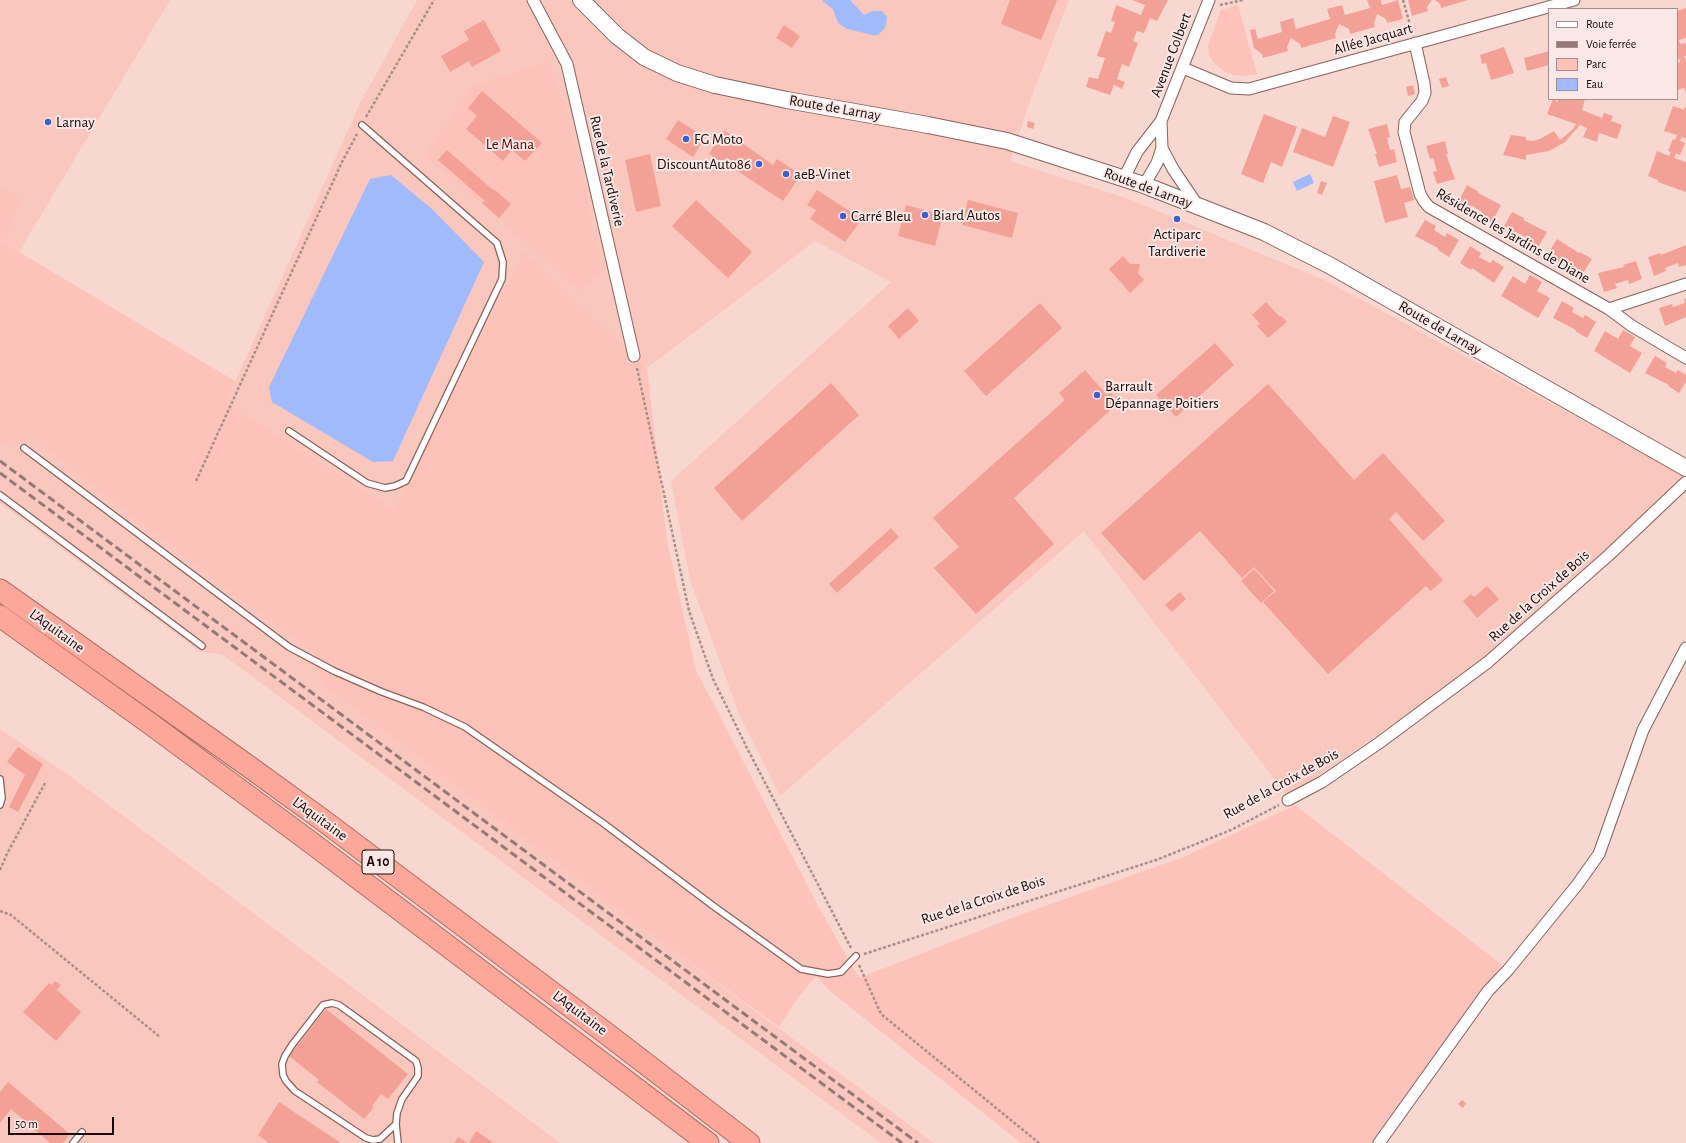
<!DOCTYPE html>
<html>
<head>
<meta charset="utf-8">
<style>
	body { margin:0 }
	#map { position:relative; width:1686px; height:1143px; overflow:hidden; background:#f9d7d1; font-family:"Alegreya Sans",sans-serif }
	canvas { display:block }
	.legend { position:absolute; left:1548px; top:8px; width:130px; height:92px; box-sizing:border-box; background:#fae8e6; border:1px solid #a08f8e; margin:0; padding:5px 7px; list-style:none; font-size:12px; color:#180a09 }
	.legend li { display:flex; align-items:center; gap:8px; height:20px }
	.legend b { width:20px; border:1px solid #a08f8e }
	.scale { position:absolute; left:8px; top:1117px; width:106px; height:18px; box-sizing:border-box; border:2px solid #180a09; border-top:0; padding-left:5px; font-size:12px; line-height:14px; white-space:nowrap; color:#180a09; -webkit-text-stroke:3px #fae8e6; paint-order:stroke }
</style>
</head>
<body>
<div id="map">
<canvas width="1686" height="1143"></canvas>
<ul class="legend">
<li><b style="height:5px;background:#fff"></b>Route</li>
<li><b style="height:5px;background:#937a76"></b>Voie ferrée</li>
<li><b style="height:11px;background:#fdc2b9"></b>Parc</li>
<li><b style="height:11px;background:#a0bafd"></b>Eau</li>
</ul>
<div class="scale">50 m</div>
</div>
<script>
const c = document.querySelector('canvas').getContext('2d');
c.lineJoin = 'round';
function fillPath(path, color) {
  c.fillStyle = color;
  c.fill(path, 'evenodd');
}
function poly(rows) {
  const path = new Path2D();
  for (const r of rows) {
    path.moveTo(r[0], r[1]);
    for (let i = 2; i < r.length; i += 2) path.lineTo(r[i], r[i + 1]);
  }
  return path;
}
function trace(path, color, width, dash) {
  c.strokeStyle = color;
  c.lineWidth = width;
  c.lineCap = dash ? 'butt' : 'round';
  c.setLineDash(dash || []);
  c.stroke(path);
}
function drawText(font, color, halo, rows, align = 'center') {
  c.font = font + ' "Alegreya Sans",sans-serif';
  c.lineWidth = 4;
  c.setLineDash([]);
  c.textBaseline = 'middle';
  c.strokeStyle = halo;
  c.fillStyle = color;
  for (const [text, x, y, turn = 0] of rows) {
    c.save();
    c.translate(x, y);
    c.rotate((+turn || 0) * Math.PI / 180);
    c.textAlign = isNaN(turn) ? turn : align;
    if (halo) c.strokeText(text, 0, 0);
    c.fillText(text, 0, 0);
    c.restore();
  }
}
fillPath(poly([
	[0,0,170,0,19,252,0,243],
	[417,0,1069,0,1028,106,1010,161,1129,199,1329,282,1684,476,1498,651,1288,797,1084,531,780,796,739,714,690,580,671,481,891,282,815,241,647,368,524,250,393,509,226,402,360,103],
	[34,440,235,596,314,653,321,684,654,936,934,1143,881,1143,223,655,199,651,0,503,0,443],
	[0,729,70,776,560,1143,0,1143]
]), '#fac7bf');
fillPath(poly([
	[1238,5,1257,74,1244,76,1233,75,1224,71,1215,64,1209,55,1208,45,1221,10],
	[548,61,569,119,603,270,579,290,425,154,475,85],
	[0,188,21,197,4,240,0,238],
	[0,243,19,252,235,381,226,402,393,509,524,250,647,368,667,541,696,670,818,906,859,978,1020,915,1186,856,1295,805,1502,965,1380,1143,1021,1143,830,991,816,976,797,999,779,1027,654,936,321,684,314,653,235,596,34,440,0,443]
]), '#fdc2b9');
fillPath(poly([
	[823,0,850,0,864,15,873,11,882,11,887,17,885,28,878,35,873,35,847,29,838,23,833,9,822,1],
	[1310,174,1314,183,1297,191,1293,182],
	[391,175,432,209,484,262,393,461,373,462,272,402,269,387,370,179]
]), '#a0bafd');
fillPath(poly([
	[1010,0,1057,0,1041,40,1001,24],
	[1132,0,1168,0,1157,21,1150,18,1144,33,1137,31,1133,41,1138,43,1129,67,1122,64,1117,79,1125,82,1122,89,1114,85,1110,95,1086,87,1089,77,1098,79,1105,58,1097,56,1106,31,1111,33,1115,22,1111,21,1116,5,1141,15,1145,5],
	[1367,0,1381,0,1382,5,1398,0,1403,19,1387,23,1386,19,1377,14,1374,23,1375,27,1350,34,1349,29,1339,24,1335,34,1336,38,1301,48,1300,44,1291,38,1287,47,1288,51,1263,58,1262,54,1254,48,1250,30,1255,29,1258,39,1282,32,1280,22,1293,18,1296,29,1330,19,1327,9,1342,5,1345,15,1370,8],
	[1408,0,1432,0,1427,7,1428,11,1412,16],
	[1435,0,1468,0,1441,8,1440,4],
	[1686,8,1686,38,1679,40,1680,44,1685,43,1686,46,1686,56,1684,56,1686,61,1686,92,1684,88,1677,90,1677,63,1680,62,1679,58,1677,58,1677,11],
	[484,20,501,51,472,67,469,61,450,72,441,56,469,40,464,31],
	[784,25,800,36,792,48,776,38],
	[1504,47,1514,73,1491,80,1486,63,1482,64,1480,55],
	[1549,51,1549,65,1527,71,1524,58],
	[1446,77,1449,86,1442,88,1439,79],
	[1413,85,1415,94,1408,96,1406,87],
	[482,91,542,143,525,161,512,150,503,161,466,129,477,116,468,108],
	[1553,99,1558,102,1558,99,1585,99,1582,110,1602,118,1604,113,1613,116,1611,121,1622,125,1617,139,1599,133,1597,142,1583,137,1587,128,1580,125,1565,142,1549,151,1526,155,1526,160,1503,155,1511,135,1526,137,1526,140,1532,141,1540,139,1554,131,1560,140,1573,129,1576,124,1547,114],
	[1673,106,1684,110,1684,107,1686,108,1686,139,1682,137,1680,141,1685,143,1680,155,1676,153,1674,158,1686,162,1686,192,1658,182,1658,180,1648,176,1657,151,1669,156,1671,152,1668,151,1673,139,1675,140,1677,135,1664,131],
	[1264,114,1297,127,1282,167,1271,162,1263,183,1241,174],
	[1333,116,1350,122,1333,167,1293,152,1302,128,1325,137],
	[678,120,705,138,693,157,666,139],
	[1028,121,1035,123,1033,129,1027,127],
	[1387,124,1390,137,1387,138,1390,150,1394,149,1397,162,1379,167,1375,154,1377,154,1368,129],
	[724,130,773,165,777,159,801,175,783,201,733,168,732,169,709,154],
	[1445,141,1448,154,1446,154,1455,179,1437,184,1433,172,1437,171,1433,158,1430,159,1426,146],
	[447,150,493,190,494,189,511,204,499,218,482,203,485,201,438,160],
	[650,154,661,206,636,212,625,160],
	[1397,175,1401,189,1410,187,1414,200,1404,203,1408,217,1385,223,1374,181],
	[1321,181,1327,183,1322,195,1317,193],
	[1467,185,1479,192,1478,193,1501,205,1492,222,1480,215,1482,212,1471,205,1469,208,1458,202],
	[817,190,862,219,845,242,810,219,816,210,807,205],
	[696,200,752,252,728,278,672,226],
	[968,200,1018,213,1012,238,962,225],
	[906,205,943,215,935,246,898,236],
	[1512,212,1524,218,1523,220,1547,232,1537,249,1525,242,1527,238,1516,232,1514,235,1503,228],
	[1425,220,1436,226,1434,230,1445,237,1447,233,1459,240,1449,257,1438,250,1438,248,1415,236],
	[1557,239,1579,253,1580,252,1592,259,1582,275,1570,269,1572,265,1561,258,1559,262,1547,255],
	[1686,245,1686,265,1679,267,1678,263,1665,268,1666,271,1654,276,1648,257,1660,253,1661,255],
	[1470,246,1481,253,1479,257,1490,263,1493,260,1504,267,1494,283,1472,268,1471,270,1460,263],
	[1123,256,1130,264,1140,264,1138,273,1144,280,1130,293,1109,269],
	[1636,261,1642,279,1629,284,1628,280,1615,284,1617,288,1604,292,1598,273,1624,267,1623,265],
	[1530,275,1542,282,1537,291,1550,298,1538,318,1501,296,1513,276,1525,284],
	[1684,299,1686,299,1686,317,1665,326,1659,308,1672,304,1673,307,1685,303],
	[1562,301,1574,308,1572,312,1583,318,1585,315,1596,322,1587,338,1575,331,1576,330,1553,318],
	[1266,302,1280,317,1281,316,1287,322,1268,338,1257,326,1260,324,1252,315],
	[1040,303,1062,328,986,396,964,371],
	[908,308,919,321,899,339,888,326],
	[1623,330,1635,337,1630,346,1642,353,1630,373,1594,351,1605,331,1618,339],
	[1215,343,1234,365,1176,417,1156,395],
	[1655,356,1667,363,1665,367,1676,373,1678,370,1686,375,1686,382,1679,393,1668,386,1669,385,1645,373],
	[1085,370,1107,395,1110,392,1115,398,1116,396,1119,399,1115,403,1116,405,1014,498,1054,544,976,614,934,568,959,547,933,518,1065,400,1059,393],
	[831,383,859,415,742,521,714,488],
	[1268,384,1354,480,1383,453,1445,521,1423,541,1396,512,1389,519,1443,580,1431,591,1426,586,1328,674,1263,602,1276,591,1254,567,1242,578,1200,531,1144,581,1101,533],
	[891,528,899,537,837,593,829,584],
	[1254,569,1274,591,1261,603,1241,581],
	[1487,586,1499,599,1477,618,1463,601,1471,594,1474,597],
	[1180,592,1186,599,1172,612,1165,605],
	[18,747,43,764,18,812,9,807,25,775,7,762],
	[55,981,61,985,57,990,81,1012,56,1041,23,1012,49,983,52,985],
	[326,1009,408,1074,388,1099,381,1094,372,1106,374,1107,364,1119,317,1082,319,1080,289,1056],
	[8,1082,70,1134,63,1143,50,1143,11,1109,0,1123,0,1092],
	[1462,1100,1466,1103,1463,1108,1458,1104],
	[279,1102,341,1143,269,1143,258,1135],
	[476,1131,494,1143,469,1143],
	[458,1137,468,1143,454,1143]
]), '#f3a196');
const lane = poly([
	[289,431,367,483,385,488,395,486,406,481,502,279,503,262,497,243,362,125],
	[24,448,289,647,334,671,382,692,423,707,465,727,603,823,712,905,801,969,828,974,841,972,856,956],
	[0,495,202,646],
	[0,779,2,798,0,805],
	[396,1124,380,1139,373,1140,366,1138,295,1091,286,1081,283,1075,282,1064,285,1056,292,1045,323,1005,332,1003,339,1005,416,1061,418,1068,418,1076,402,1099,397,1113,396,1124,398,1143],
	[73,1143,82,1132]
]);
const street = poly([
	[533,0,567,64,634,356],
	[1415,43,1424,83,1425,93,1422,101,1405,122,1404,132,1420,194,1424,201,1429,207,1609,309,1632,326,1686,358],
	[1183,68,1231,88,1249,89,1574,0],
	[1162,148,1173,169,1198,206],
	[1124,178,1137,152,1161,121,1209,0],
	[1144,185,1157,163,1162,148,1161,121],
	[1609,309,1686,284],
	[1288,800,1322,782,1379,743,1488,662,1609,555,1686,482],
	[1379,1143,1488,991,1508,970,1577,885,1599,854,1643,730,1686,648]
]);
const secondary = poly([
	[581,0,617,36,644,57,677,73,715,85,787,100,928,125,1007,141,1144,185,1264,232,1329,265,1686,468]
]);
const highway = poly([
	[0,590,244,763,324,821,607,1034,749,1143],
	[0,616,152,725,309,841,708,1143]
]);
trace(lane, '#86615c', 8);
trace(street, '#86615c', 13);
trace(secondary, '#86615c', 18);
trace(highway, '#ac7067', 23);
trace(poly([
	[1403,0,1412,32],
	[1220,5,1243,0],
	[366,117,434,0],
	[637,368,689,611,713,679,747,748,851,948],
	[196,481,342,162,357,134],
	[0,870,7,854,45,783],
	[0,911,11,915,160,1037],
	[864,954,1156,860,1231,830,1279,805],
	[859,965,881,1014,1039,1143]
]), '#a98e8a', 2.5, [3, 2]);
trace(lane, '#fff', 5.5);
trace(street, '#fff', 11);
trace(secondary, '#fff', 16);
trace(highway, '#fca79a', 21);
trace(poly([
	[0,461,918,1143],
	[0,473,902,1143]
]), '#937a76', 3, [8, 4]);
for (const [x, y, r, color] of [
	[48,122,4,"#3e5ed0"],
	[686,139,4,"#3e5ed0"],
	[759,164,4,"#3e5ed0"],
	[786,174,4,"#3e5ed0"],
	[925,215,4,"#3e5ed0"],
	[843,216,4,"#3e5ed0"],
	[1177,219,4,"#3e5ed0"],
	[1097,395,4,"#3e5ed0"]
]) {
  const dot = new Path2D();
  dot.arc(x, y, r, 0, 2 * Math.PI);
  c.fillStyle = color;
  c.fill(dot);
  trace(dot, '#fae8e6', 1.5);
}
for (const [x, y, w] of [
	[378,862,32]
]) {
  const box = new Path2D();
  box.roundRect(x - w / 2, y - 12, w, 24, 3);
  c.fillStyle = '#fae8e6';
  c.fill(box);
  trace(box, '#180a09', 1);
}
drawText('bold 14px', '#180a09', null, [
	["A 10",378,862]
]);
drawText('15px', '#180a09', '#fae8e6', [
	["Allée Jacquart",1373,39,-16],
	["Avenue Colbert",1171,55,-69],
	["Route de Larnay",835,108,10],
	["Rue de la Tardiverie",607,171,77],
	["Route de Larnay",1148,188,20],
	["Résidence les Jardins de Diane",1513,236,30],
	["Route de Larnay",1440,328,30],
	["Rue de la Croix de Bois",1539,596,-42],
	["L'Aquitaine",57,631,36],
	["Rue de la Croix de Bois",1281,784,-29],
	["L'Aquitaine",320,819,36],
	["Rue de la Croix de Bois",983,900,-18],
	["L'Aquitaine",580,1013,37]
]);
drawText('15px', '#180a09', '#fae8e6', [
	["Larnay",56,122],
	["FG Moto",694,139],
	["DiscountAuto86",751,164,"right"],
	["aeB-Vinet",794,174],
	["Biard Autos",933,215],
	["Carré Bleu",851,216],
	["Actiparc",1177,234,"center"],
	["Tardiverie",1177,251,"center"],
	["Barrault",1105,386],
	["Dépannage Poitiers",1105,403]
], 'left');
drawText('15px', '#5b0000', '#fae8e6', [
	["Le Mana",510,144]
]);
</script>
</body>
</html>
